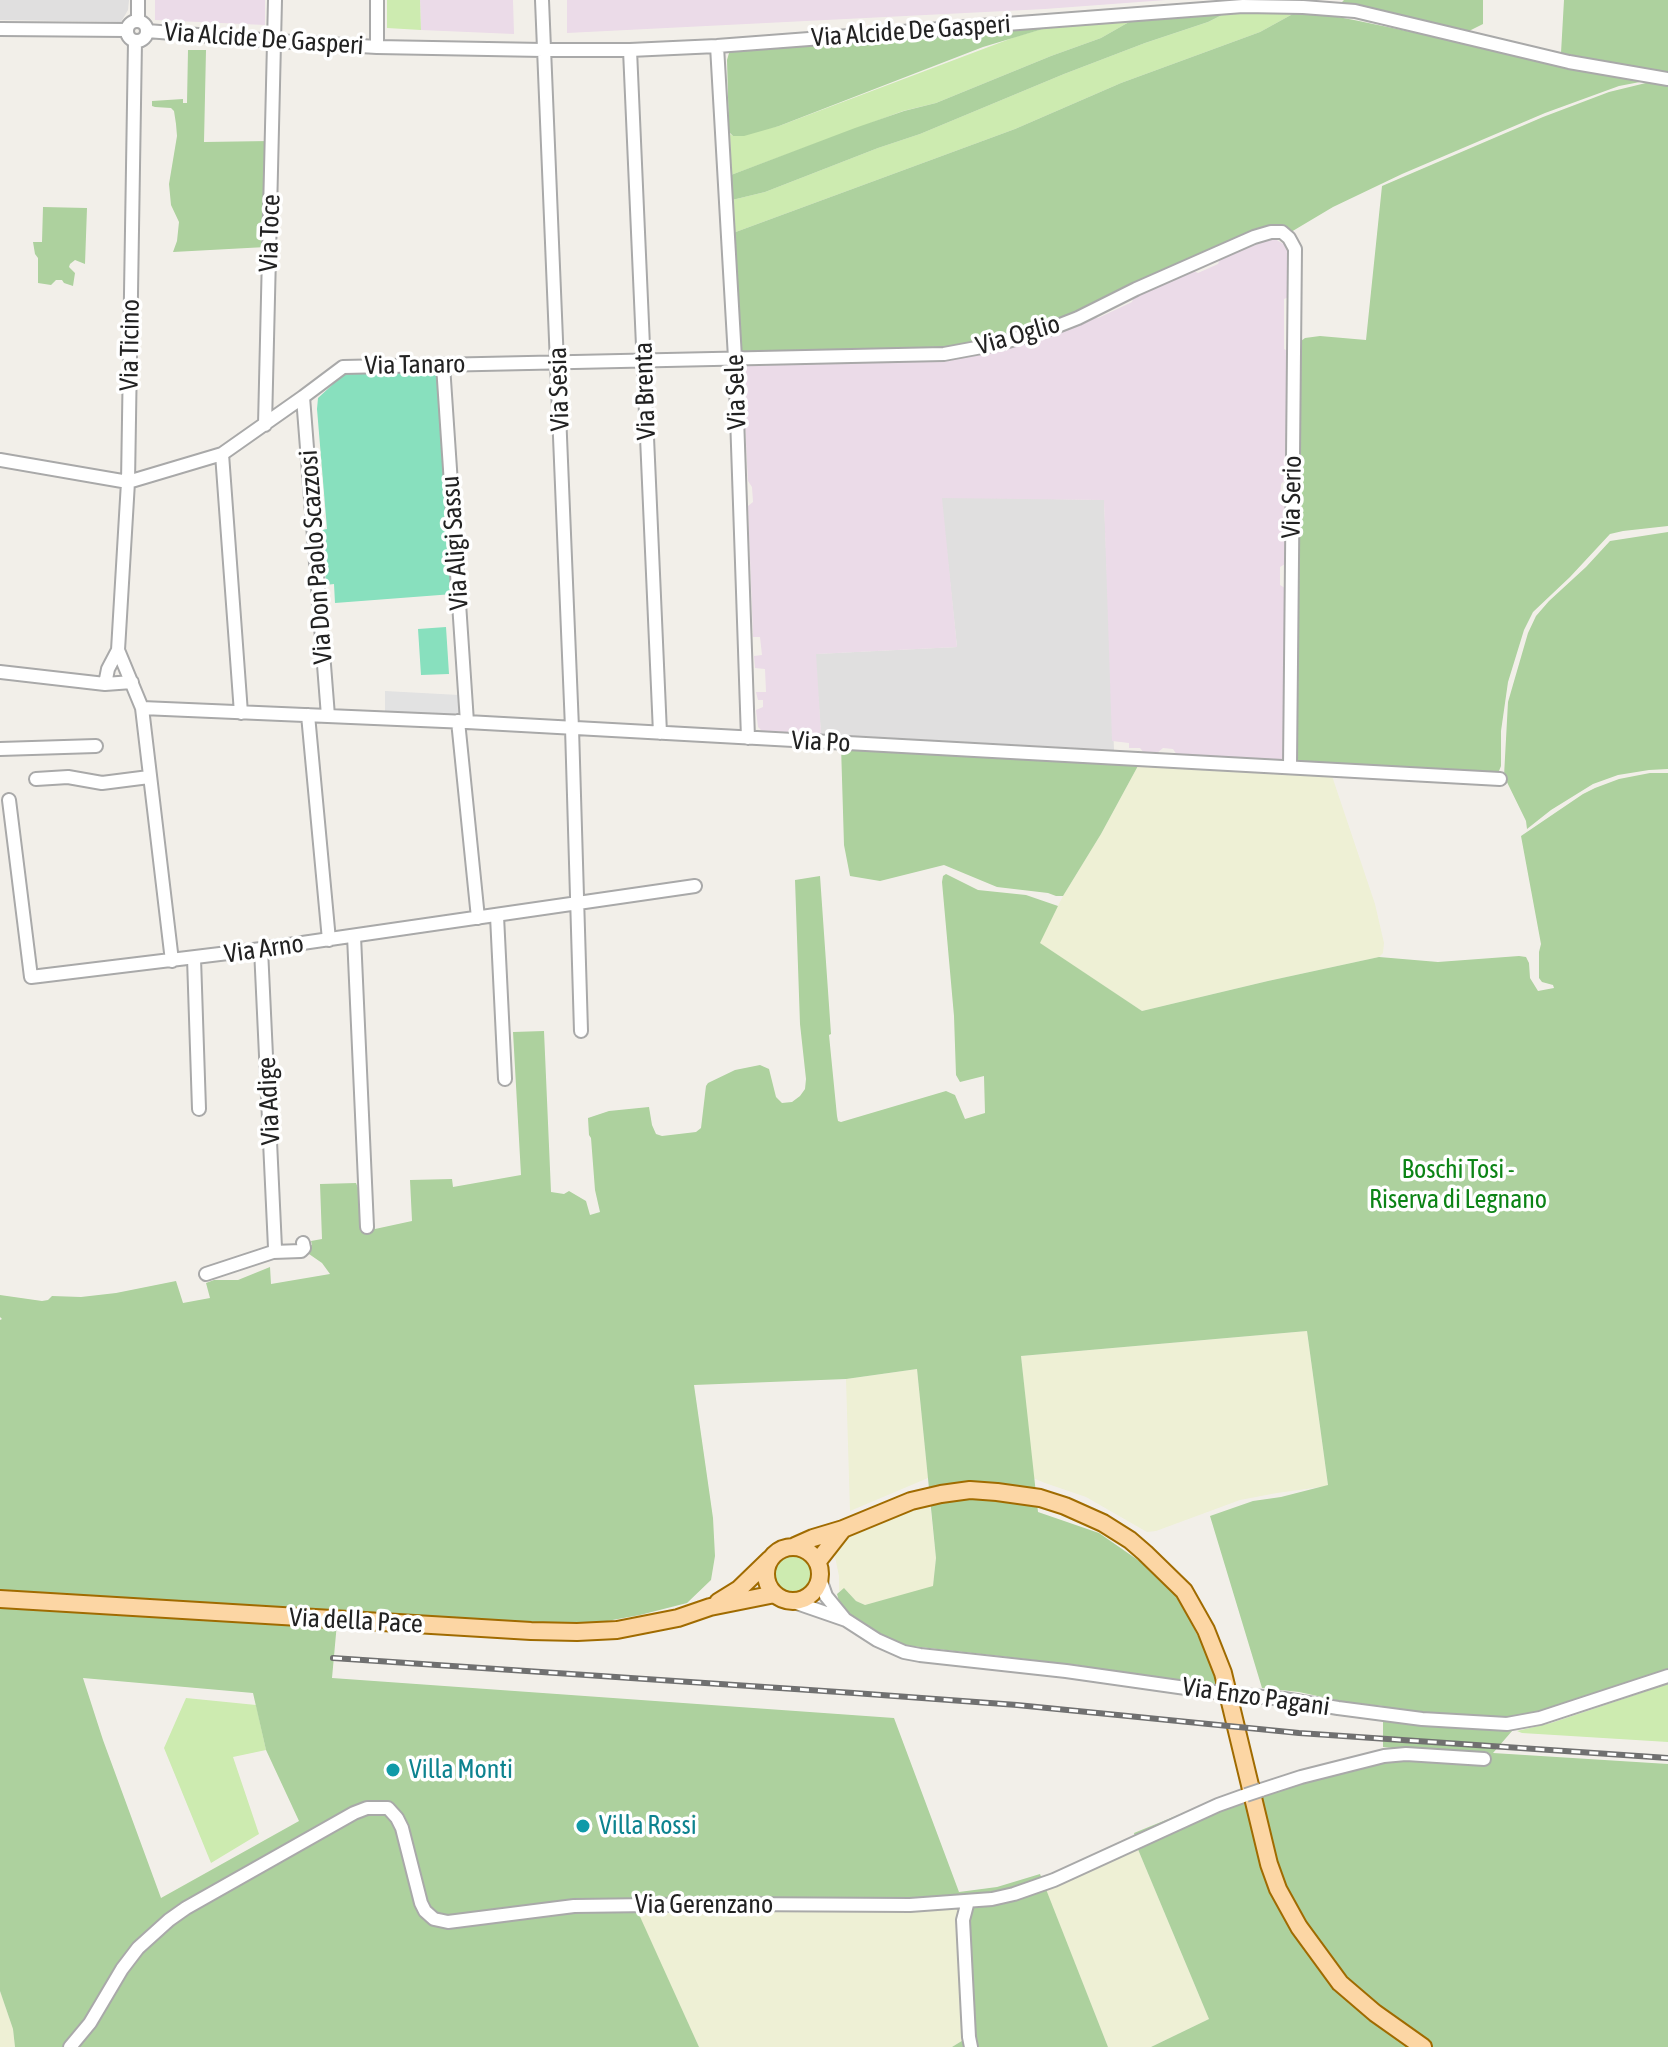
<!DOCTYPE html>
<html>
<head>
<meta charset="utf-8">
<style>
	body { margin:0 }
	canvas { display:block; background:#f2efe9 }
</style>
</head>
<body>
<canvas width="1668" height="2047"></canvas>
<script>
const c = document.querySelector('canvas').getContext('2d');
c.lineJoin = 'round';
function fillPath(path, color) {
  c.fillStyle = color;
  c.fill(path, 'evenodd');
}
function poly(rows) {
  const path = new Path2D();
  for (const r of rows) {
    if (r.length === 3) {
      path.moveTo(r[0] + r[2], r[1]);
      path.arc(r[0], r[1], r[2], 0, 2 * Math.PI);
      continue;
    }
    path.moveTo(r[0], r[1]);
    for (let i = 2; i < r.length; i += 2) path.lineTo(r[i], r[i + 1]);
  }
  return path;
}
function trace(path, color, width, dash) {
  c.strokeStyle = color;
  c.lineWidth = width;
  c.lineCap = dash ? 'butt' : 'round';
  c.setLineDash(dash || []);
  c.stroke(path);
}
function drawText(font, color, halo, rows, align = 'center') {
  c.font = font + ' "Asap Condensed",sans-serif';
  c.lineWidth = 7;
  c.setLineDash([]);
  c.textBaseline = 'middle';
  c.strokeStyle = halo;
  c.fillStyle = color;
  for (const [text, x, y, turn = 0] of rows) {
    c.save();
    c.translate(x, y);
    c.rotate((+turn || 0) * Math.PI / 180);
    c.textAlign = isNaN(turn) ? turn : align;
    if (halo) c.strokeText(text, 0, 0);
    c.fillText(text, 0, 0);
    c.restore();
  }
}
fillPath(poly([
	[0,0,129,0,128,10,121,22,0,20],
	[941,497,1104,500,1114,750,821,734,815,654,957,647]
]), '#e0dfdf');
fillPath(poly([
	[155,0,265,0,265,25,155,20],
	[420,0,513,0,514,34,421,30],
	[567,0,1166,0,1045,9,567,33],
	[1273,238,1289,247,1289,297,1284,299,1284,349,1288,351,1286,479,1281,484,1280,502,1286,507,1286,520,1283,523,1283,531,1286,534,1285,564,1280,567,1280,585,1285,588,1284,762,1177,755,1173,749,1163,748,1157,753,1144,753,1140,748,1129,748,1129,743,1112,741,1104,500,942,498,957,647,816,654,821,734,762,731,758,727,756,710,763,707,763,700,758,700,756,692,766,692,765,669,755,668,754,656,762,655,760,637,753,637,748,506,753,502,752,487,748,481,742,368,747,363,949,361,1002,349,1072,326,1093,316,1098,318,1132,302,1134,296,1192,270,1198,273,1218,264,1220,259]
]), '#ebdbe8');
fillPath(poly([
	[1139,764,1332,776,1375,904,1384,943,1383,953,1379,957,1268,981,1142,1011,1039,943,1063,896,1101,834],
	[1307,1331,1328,1486,1277,1493,1240,1500,1156,1531,1147,1532,1086,1497,1045,1483,1033,1478,1021,1356],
	[917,1369,928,1478,850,1511,846,1379],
	[930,1504,936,1558,933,1587,865,1605,856,1601,845,1589,839,1591,839,1576,834,1552,847,1536,900,1513],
	[1137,1847,1209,2019,1151,2047,1108,2047,1045,1888],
	[958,1906,965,2039,952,2047,699,2047,636,1910,871,1911],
	[0,1991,13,2029,15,2047,0,2047]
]), '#eef0d5');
fillPath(poly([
	[387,0,420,0,421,30,387,28],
	[1232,10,1300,10,1260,32,1121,83,1015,129,733,233,732,200,765,192,878,148,920,134,1064,74,1145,43,1208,22],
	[1136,18,1101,38,1051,56,936,103,903,111,731,175,730,134,733,136,779,126,1015,37,1056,25],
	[794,1574,23],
	[1668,1684,1668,1742,1522,1733,1517,1731,1551,1723],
	[186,1698,256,1705,266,1750,233,1757,259,1834,211,1863,164,1748]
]), '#cdebb0');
fillPath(poly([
	[1344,0,1483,0,1483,24,1467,32,1339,5],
	[1564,0,1668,0,1668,72,1561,53],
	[1232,10,1208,22,1145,43,1064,74,920,134,878,148,765,192,732,200,731,175,855,128,904,111,936,103,1051,56,1101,38,1136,18],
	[1300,10,1354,20,1642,80,1640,82,1619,86,1545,113,1402,174,1333,207,1291,232,1230,250,1105,298,1038,329,957,351,744,355,739,351,733,233,1015,129,1121,83,1260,32],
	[1056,25,983,47,779,126,744,136,733,136,729,132,727,60,729,53,732,51],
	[188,50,206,50,204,142,270,141,266,247,173,252,177,241,179,222,171,205,169,184,177,136,176,124,174,111,171,108,155,107,152,106,152,101,183,99,183,103,187,103],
	[1650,82,1668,84,1668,526,1623,531,1610,534,1570,577,1533,612,1524,630,1508,682,1501,731,1501,766,1499,771,1494,775,1295,763,1297,361,1301,341,1305,338,1320,336,1366,340,1382,186,1543,117,1609,92],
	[43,207,87,208,85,264,75,260,70,264,69,267,75,273,73,286,64,283,62,280,56,280,51,285,38,283,38,258,35,254,33,242,42,242],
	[1668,532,1668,769,1649,770,1618,775,1593,784,1551,810,1527,829,1526,821,1504,776,1508,702,1528,633,1536,616,1549,601,1586,567,1610,541],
	[841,746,1139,764,1101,834,1063,896,1056,896,1048,893,997,887,944,865,880,881,850,876,844,845],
	[1650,773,1668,773,1668,1670,1525,1716,1493,1753,1668,1764,1668,2047,1151,2047,1209,2019,1137,1847,1134,1833,1232,1793,1243,1792,1402,1749,1383,1747,1383,1706,1345,1702,1299,1692,1262,1688,1210,1516,1253,1501,1281,1497,1328,1485,1307,1331,1021,1356,1038,1512,1099,1533,1148,1567,1177,1596,1217,1673,1219,1685,1190,1684,1078,1665,902,1645,888,1639,860,1623,840,1605,837,1594,844,1588,856,1601,865,1605,933,1586,936,1558,917,1369,846,1379,694,1385,713,1518,715,1556,711,1580,687,1603,640,1615,596,1623,549,1624,338,1612,332,1678,894,1718,959,1892,997,1887,1040,1874,1108,2047,952,2047,965,2039,958,1906,871,1911,637,1910,699,2047,15,2047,13,2029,0,1991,0,1320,2,1319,0,1317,0,1295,42,1301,48,1300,52,1296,81,1297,116,1293,176,1281,183,1303,210,1298,206,1283,214,1280,238,1280,270,1267,271,1284,330,1274,322,1263,309,1254,308,1246,312,1245,311,1241,322,1239,320,1184,356,1183,358,1188,361,1188,363,1223,374,1222,375,1229,412,1221,410,1180,452,1179,453,1187,521,1175,513,1032,544,1031,551,1192,564,1194,569,1191,586,1201,590,1215,600,1212,595,1190,591,1138,589,1135,588,1118,609,1111,649,1107,652,1125,656,1134,662,1136,696,1132,701,1128,706,1086,708,1083,735,1070,760,1065,769,1069,776,1097,782,1103,792,1102,800,1096,805,1089,806,1079,800,1024,795,880,820,876,831,1034,829,1035,837,1116,838,1121,841,1122,946,1091,955,1095,965,1119,985,1113,984,1076,960,1082,956,1075,954,1016,942,882,943,876,946,874,978,890,1026,895,1058,906,1040,943,1142,1011,1268,981,1379,957,1438,962,1519,956,1526,957,1529,963,1530,978,1538,991,1554,988,1553,985,1542,982,1539,978,1539,952,1541,944,1521,836,1583,794,1595,788,1619,779],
	[83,1678,253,1693,266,1750,299,1821,161,1898,103,1740]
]), '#add19e');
fillPath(poly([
	[434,372,438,375,453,594,335,603,334,584,326,585,322,530,327,529,317,409,318,398,345,373],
	[446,627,449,674,421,675,418,629]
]), '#88e0be');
fillPath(poly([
	[385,691,459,695,461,719,385,716]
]), '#e2e2e2');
const minor = poly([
	[138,0,138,20],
	[377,0,377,47],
	[542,0,572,728,581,1031],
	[137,31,10],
	[0,29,127,30],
	[147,31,275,41,377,47,543,50,630,50,717,46,1243,6,1303,7,1355,11,1569,62,1668,79],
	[717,46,735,358,748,738],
	[630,50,660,733],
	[443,365,467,722],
	[303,397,328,716],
	[265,425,275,0],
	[222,454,241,713],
	[0,460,128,482,222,454,303,397,343,367,944,354,998,344,1055,327,1078,318,1136,289,1254,237,1271,232,1282,232,1289,238,1295,249,1290,766],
	[118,650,142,708,172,961],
	[0,672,105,684,132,682],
	[105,684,108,669,118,650,128,482,135,41],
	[142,708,467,722,1500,779],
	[308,715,329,940],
	[458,721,478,918],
	[0,749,96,746],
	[36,779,68,777,102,783,149,777],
	[9,800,31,977,261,949,695,886],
	[497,916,505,1079],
	[354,936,367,1227],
	[261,949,275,1248,273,1252],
	[194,958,199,1109],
	[206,1274,273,1252,301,1251,304,1248,303,1243],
	[820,1579,826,1596,844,1618],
	[791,1601,846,1620,877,1640,904,1652,920,1655,1066,1671,1214,1692],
	[1242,1695,1284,1699,1338,1708,1422,1719,1507,1724,1540,1718,1668,1676],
	[1261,1790,1301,1777,1384,1756,1406,1754,1484,1759],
	[968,1901,963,1920,969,2037,971,2047],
	[70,2047,90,2023,122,1969,138,1948,169,1920,186,1908,354,1813,367,1808,388,1808,397,1818,402,1828,421,1903,425,1911,434,1919,448,1922,574,1906,729,1904,910,1905,992,1899,1014,1894,1054,1880,1218,1805,1246,1795]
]);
const major = poly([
	[795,1546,813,1538,843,1529,911,1501,941,1494,970,1490,997,1492,1040,1498,1065,1506,1103,1523,1130,1540,1145,1553,1184,1591,1206,1630,1223,1673,1269,1864,1278,1889,1299,1927,1340,1983,1375,2013,1423,2047],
	[793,1574,27],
	[818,1561,843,1529],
	[0,1599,531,1631,577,1632,617,1630,678,1618,710,1607,775,1594],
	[718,1602,739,1589,770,1559]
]);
trace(minor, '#a9a9a9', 16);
trace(major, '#a06b00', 20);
trace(minor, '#fff', 12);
trace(major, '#fcd6a4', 16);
const rail = poly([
	[333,1658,854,1693,1017,1705,1299,1733,1668,1758]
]);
trace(rail, '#707070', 6);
trace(rail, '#fff', 3, [9]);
const minorBridge = poly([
	[1214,1692,1242,1695],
	[1246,1795,1261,1790]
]);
trace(minorBridge, '#a9a9a9', 16, []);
trace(minorBridge, '#fff', 12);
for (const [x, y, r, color] of [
	[393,1770,8,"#0f9aa8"],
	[583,1826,8,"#0f9aa8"]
]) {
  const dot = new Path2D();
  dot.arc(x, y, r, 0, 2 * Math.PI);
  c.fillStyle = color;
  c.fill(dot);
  trace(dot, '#fff', 3);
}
drawText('26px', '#222', '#fff', [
	["Via Alcide De Gasperi",911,31,-4],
	["Via Alcide De Gasperi",264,39,4],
	["Via Toce",270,233,-88],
	["Via Oglio",1018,335,-16],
	["Via Ticino",130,345,-89],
	["Via Tanaro",415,365,-1],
	["Via Sesia",559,389,-92],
	["Via Brenta",645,391,-92],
	["Via Sele",736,392,-92],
	["Via Serio",1292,497,-89],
	["Via Aligi Sassu",455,543,-94],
	["Via Don Paolo Scazzosi",316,557,-94],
	["Via Po",821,742,3],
	["Via Arno",264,949,-8],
	["Via Adige",269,1101,-93],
	["Via della Pace",356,1621,3],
	["Via Enzo Pagani",1256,1697,8],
	["Via Gerenzano",704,1905]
]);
drawText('26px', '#0c8416', '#fff', [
	["Boschi Tosi -",1458,1170],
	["Riserva di Legnano",1458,1200]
]);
drawText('26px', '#0d838f', '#fff', [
	["Villa Monti",409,1770],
	["Villa Rossi",599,1826]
], 'left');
</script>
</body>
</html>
